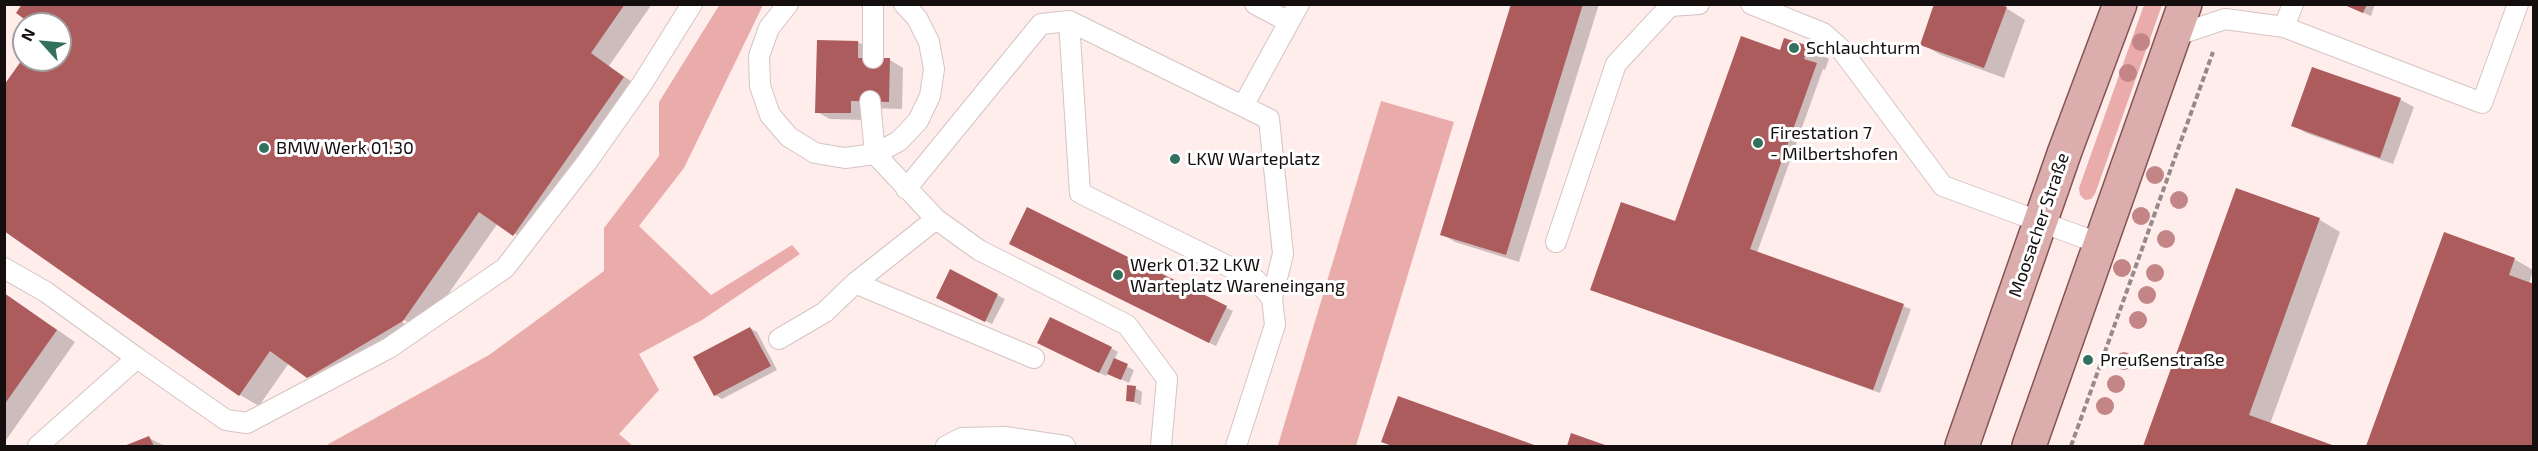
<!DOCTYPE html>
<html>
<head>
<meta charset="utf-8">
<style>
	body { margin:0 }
	#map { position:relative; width:2538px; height:451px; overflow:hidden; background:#ffedec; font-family:"Exo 2",sans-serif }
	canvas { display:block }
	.frame { position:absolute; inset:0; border:6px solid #140f0e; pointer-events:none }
	.north { position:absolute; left:12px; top:12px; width:60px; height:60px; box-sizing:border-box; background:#fff; border:2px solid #a19f9f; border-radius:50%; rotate:297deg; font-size:16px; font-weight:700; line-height:24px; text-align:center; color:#140f0e }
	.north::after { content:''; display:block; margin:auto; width:21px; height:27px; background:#32715e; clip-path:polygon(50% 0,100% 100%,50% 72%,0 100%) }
</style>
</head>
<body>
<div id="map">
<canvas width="2538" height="451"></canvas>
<div class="frame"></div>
<div class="north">N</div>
</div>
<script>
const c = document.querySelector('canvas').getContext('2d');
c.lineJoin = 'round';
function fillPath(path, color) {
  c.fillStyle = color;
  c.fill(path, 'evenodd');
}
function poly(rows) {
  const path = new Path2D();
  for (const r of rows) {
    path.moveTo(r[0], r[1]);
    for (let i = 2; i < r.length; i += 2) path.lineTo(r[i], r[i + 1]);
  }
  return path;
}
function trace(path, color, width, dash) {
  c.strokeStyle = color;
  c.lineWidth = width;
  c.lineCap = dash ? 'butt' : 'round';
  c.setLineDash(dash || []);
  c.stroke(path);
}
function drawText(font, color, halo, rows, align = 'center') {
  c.font = font + ' "Exo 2",sans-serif';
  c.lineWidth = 6;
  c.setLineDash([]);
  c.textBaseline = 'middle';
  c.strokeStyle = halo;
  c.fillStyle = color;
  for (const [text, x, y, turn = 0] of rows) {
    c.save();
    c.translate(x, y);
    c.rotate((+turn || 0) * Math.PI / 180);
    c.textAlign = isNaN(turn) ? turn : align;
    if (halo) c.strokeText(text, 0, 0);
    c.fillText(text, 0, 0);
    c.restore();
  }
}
fillPath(poly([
	[720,4,763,5,684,168,639,226,711,295,792,245,800,254,702,320,639,354,659,390,619,434,633,446,325,446,489,355,604,271,604,228,659,156,659,102],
	[2144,5,2162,5,2095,194,2091,199,2085,200,2080,195,2079,188],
	[1381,101,1454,122,1356,446,1281,446,1278,445]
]), '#eaacaa');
fillPath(poly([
	[24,4,652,4,609,66,641,88,531,244,498,223,423,330,325,387,289,363,259,406,240,395,4,229,24,60,60,60,60,24,34,24],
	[346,279,410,324,408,326,346,283],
	[1513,4,1599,4,1519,262,1455,242,1442,234],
	[2343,4,2375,4,2371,16],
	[2006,8,2025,20,2004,78,1941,55,1922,44],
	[858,42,871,50,871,59,890,60,903,68,902,109,864,108,864,120,830,119,817,112],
	[1808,47,1829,59,1825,70,1823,69,1757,253,1911,309,1880,393,1599,293,1676,223,1781,52],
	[2313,69,2401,100,2414,107,2393,164,2306,133,2293,125],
	[2237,190,2320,220,2340,232,2270,424,2332,446,2144,446],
	[1028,209,1233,311,1216,346,1018,248],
	[2445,234,2514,259,2533,270,2529,284,2534,285,2534,446,2368,446],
	[950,271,1005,299,992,324,945,301],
	[4,293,75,342,4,443],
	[750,328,757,332,777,370,722,399,715,395],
	[1046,347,1111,348,1118,352,1114,360,1134,370,1129,383,1108,373,1106,376],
	[1135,388,1142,392,1141,405,1128,400],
	[1398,398,1534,446,1391,446,1382,442],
	[149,438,165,446,128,446],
	[741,445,752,445,754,446,737,446]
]), '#0003');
fillPath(poly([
	[22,4,625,4,591,53,624,77,513,236,479,212,403,321,307,378,270,351,239,396,4,231,4,85,24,57,24,60,60,60,60,24,31,24,16,13],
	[1511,4,1583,4,1506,255,1440,235],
	[1934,4,1999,4,2007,7,1984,68,1920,45],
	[2342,4,2367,4,2363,13],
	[1741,36,1780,50,1784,38,1809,46,1804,59,1817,63,1750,249,1904,304,1873,390,1590,290,1621,202,1675,221],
	[817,40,858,41,858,58,890,58,889,102,851,101,851,113,815,113],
	[2312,67,2401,98,2380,158,2291,126],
	[2236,188,2320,218,2249,415,2335,446,2143,446],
	[1027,207,1227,306,1209,343,1009,244],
	[2444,232,2515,258,2509,275,2534,284,2534,446,2366,446],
	[950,269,998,294,985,322,936,298],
	[4,293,57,330,4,405],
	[1050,317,1112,347,1099,373,1037,343],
	[750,327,771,366,714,396,693,357],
	[1114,358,1128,364,1121,380,1107,374],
	[1127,385,1136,386,1134,402,1126,401],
	[1398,396,1501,433,1537,446,1393,446,1381,442],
	[1571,433,1608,446,1567,446],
	[149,436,154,446,124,446]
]), '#ac5c5c');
const lane = poly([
	[788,4,769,28,759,56,760,86,770,115,789,137,815,153,845,158,875,154,899,141,918,121,930,96,934,69,929,42,917,18,904,4],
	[1255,4,1289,22],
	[1751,4,1823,33,1840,48,1943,186,2101,244],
	[1069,21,1080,193,1256,280,1272,298,1275,325,1236,446],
	[2284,27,2293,4],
	[2174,36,2225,19,2284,27,2482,103,2518,4],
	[873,58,873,4],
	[870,101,875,154,936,219,979,250,1127,325,1167,379,1161,446],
	[1243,106,1299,4],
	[906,189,1041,24,1069,21,1269,119,1283,254,1272,298],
	[1556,242,1616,64,1670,6,1699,4],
	[4,268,46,292,137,358,38,446],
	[855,283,1034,358],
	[779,339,825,312,855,283,936,219],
	[137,358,226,420,247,423,389,348,505,268,587,162,642,84,692,4],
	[946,446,962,438,1005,437,1065,446]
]);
const primary = poly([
	[1962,446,2065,151,2120,4],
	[2029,446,2185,4]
]);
trace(lane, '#d5c4c3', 22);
trace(primary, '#865352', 36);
trace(poly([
	[2071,446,2213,52]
]), '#968a89', 4, [6, 3]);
trace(lane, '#fff', 20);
trace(primary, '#dbaead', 33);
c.fillStyle = '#c48587';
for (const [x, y] of [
	[2141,42],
	[2128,73],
	[2155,175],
	[2179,200],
	[2141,216],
	[2166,239],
	[2122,268],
	[2155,273],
	[2147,295],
	[2138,320],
	[2124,361],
	[2116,384],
	[2105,406]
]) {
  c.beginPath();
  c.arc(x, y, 9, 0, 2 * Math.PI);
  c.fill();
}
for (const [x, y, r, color] of [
	[1794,48,6,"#32715e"],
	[1758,143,6,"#32715e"],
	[264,148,6,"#32715e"],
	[1175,159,6,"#32715e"],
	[1118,275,6,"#32715e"],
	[2088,360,6,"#32715e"]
]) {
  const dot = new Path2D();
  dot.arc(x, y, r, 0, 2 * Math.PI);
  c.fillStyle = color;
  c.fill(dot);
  trace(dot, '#fff', 2);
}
drawText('18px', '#140f0e', '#fff', [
	["Schlauchturm",1806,48],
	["Firestation 7",1770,133],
	["- Milbertshofen",1770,154],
	["BMW Werk 01.30",276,148],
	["LKW Warteplatz",1187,159],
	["Werk 01.32 LKW",1130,265],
	["Warteplatz Wareneingang",1130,286],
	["Preußenstraße",2100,360]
], 'left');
drawText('18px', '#140f0e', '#fff', [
	["Moosacher Straße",2039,225,-71]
]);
</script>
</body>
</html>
